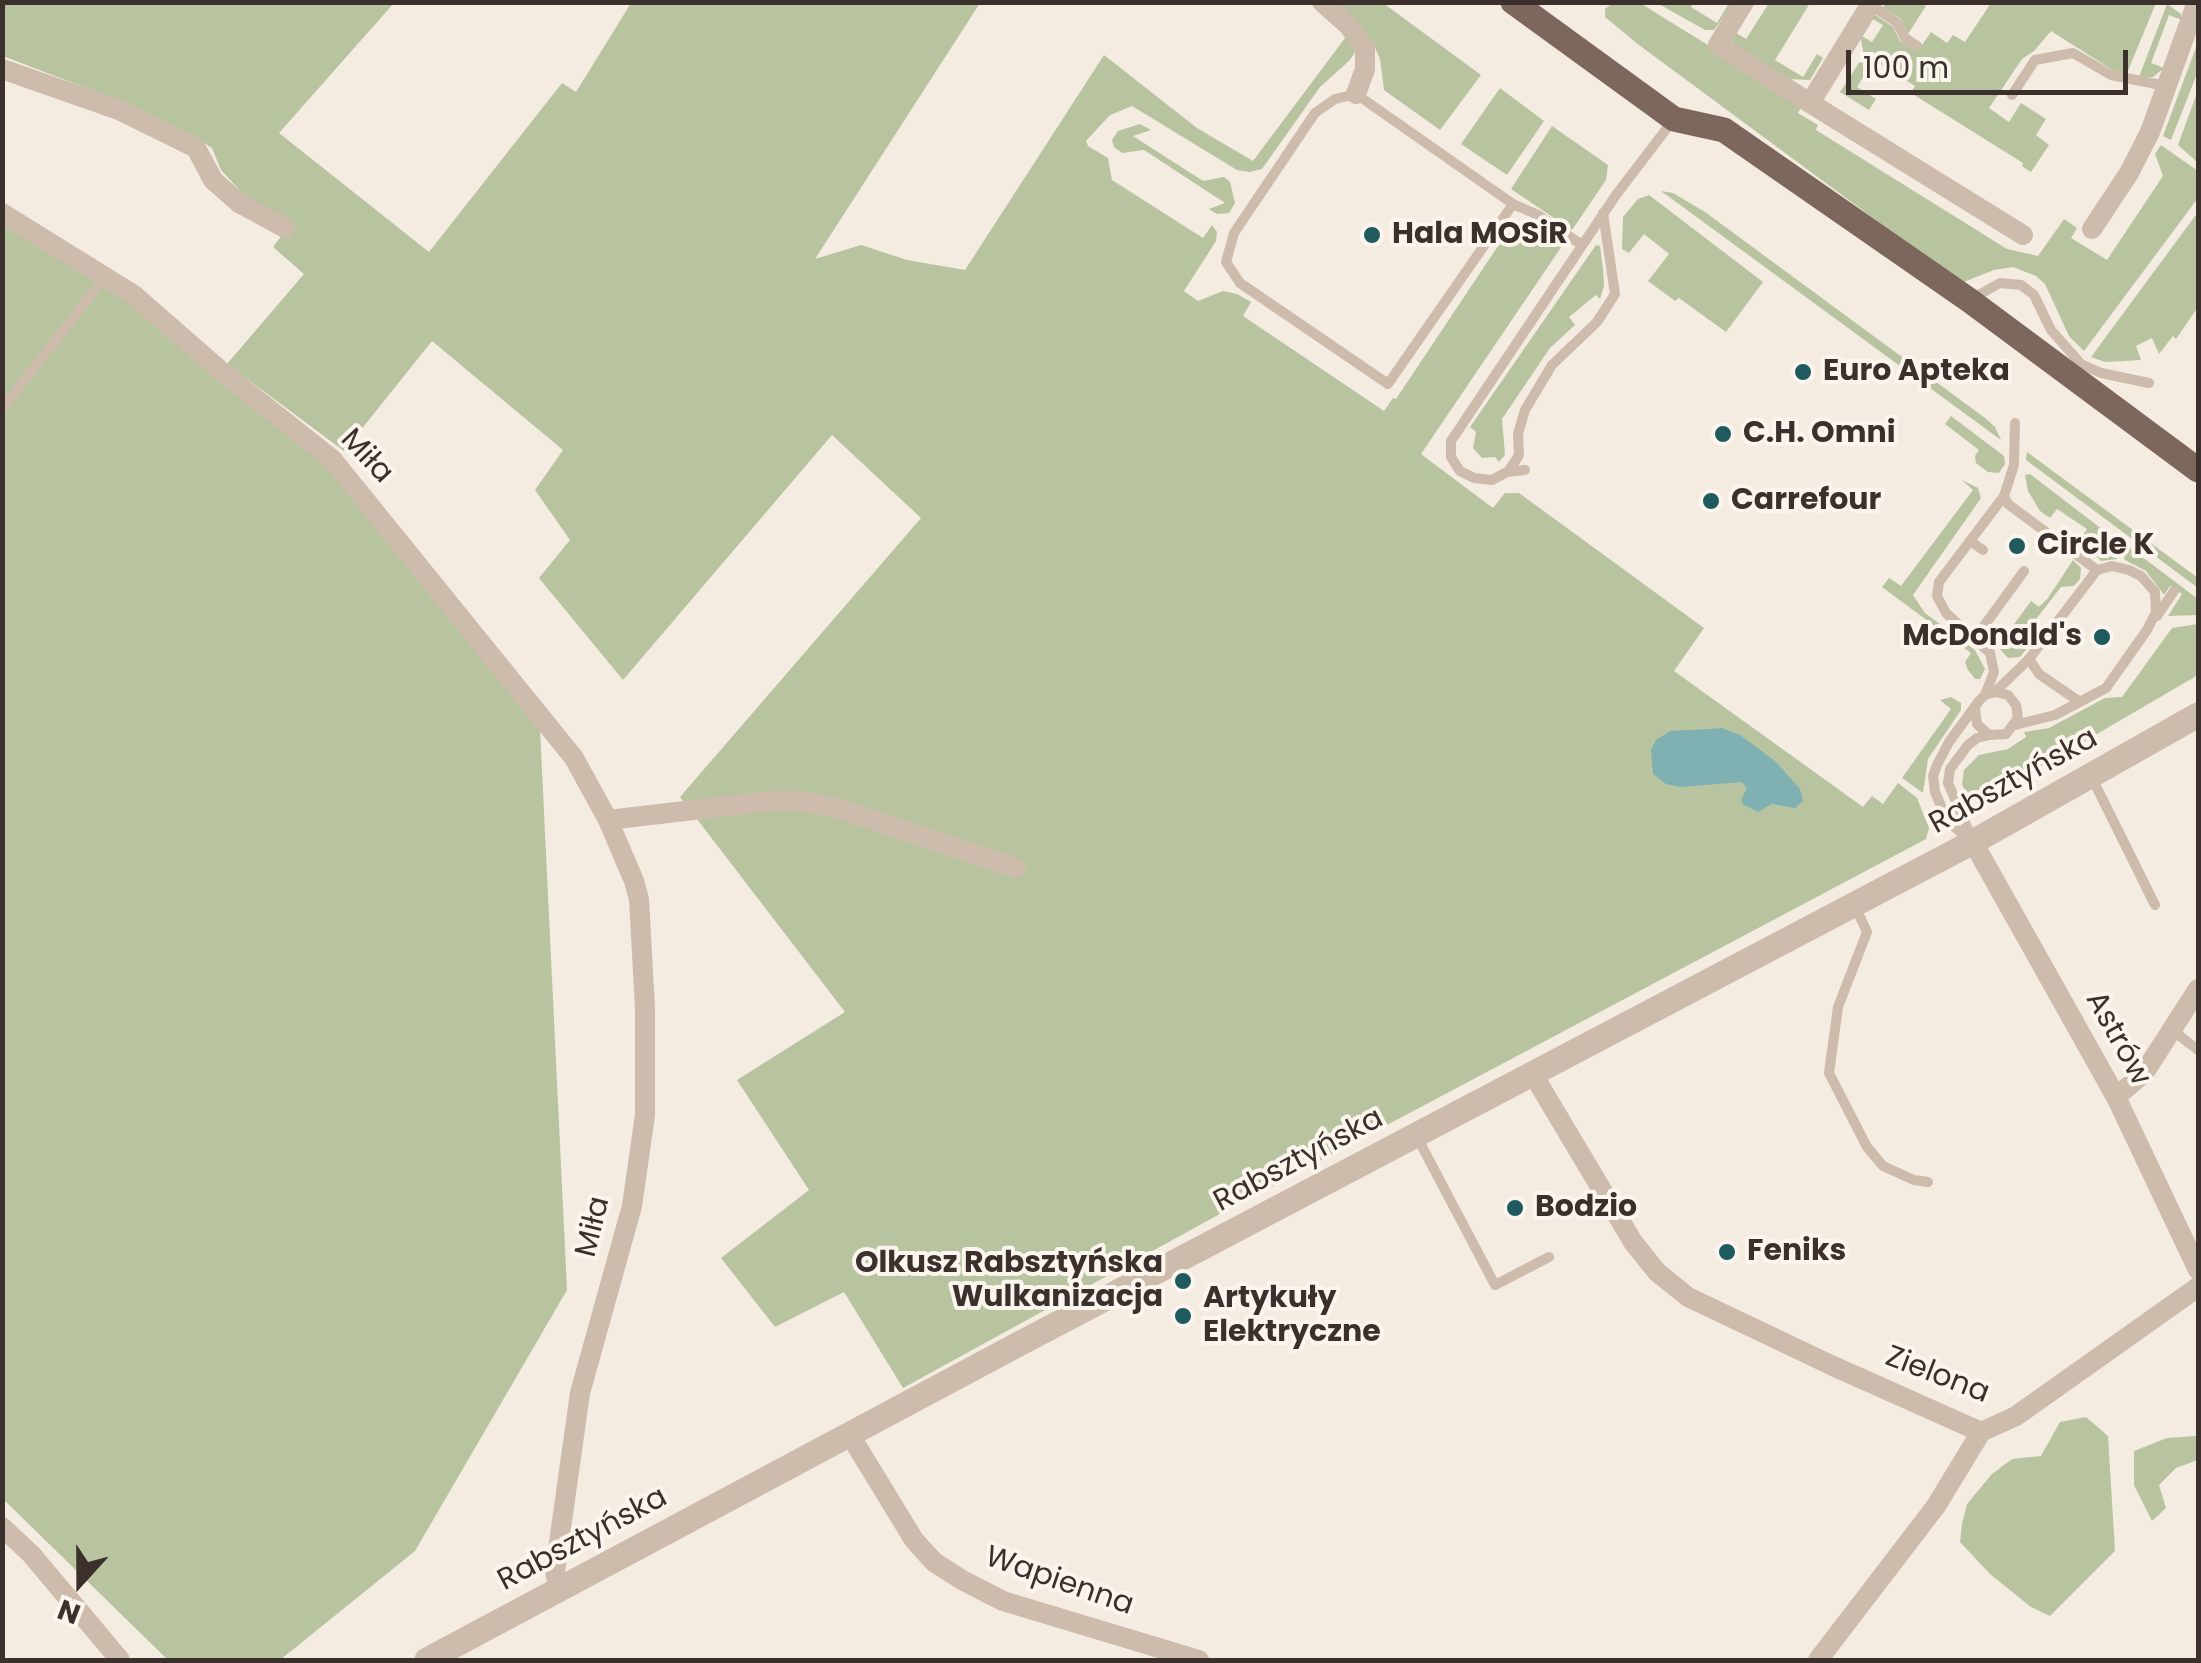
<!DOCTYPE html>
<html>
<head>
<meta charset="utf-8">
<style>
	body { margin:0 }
	#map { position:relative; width:2201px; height:1663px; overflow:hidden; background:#f4ebe1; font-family:Poppins,sans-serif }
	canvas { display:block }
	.frame { position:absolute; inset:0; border:5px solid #3b302b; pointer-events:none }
	.north { position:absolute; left:30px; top:1533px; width:100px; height:100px; -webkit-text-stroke:8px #fbf5ee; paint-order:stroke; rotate:201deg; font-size:28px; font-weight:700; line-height:40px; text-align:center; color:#3b302b }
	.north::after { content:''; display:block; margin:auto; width:35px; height:45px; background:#3b302b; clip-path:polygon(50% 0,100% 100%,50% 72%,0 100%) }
	.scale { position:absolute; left:1846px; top:50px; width:282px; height:45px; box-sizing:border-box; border:5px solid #3b302b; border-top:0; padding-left:12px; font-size:30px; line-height:35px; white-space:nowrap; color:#3b302b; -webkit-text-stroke:8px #fbf5ee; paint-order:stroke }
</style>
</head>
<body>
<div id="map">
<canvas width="2201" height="1663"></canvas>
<div class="frame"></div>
<div class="north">N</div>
<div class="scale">100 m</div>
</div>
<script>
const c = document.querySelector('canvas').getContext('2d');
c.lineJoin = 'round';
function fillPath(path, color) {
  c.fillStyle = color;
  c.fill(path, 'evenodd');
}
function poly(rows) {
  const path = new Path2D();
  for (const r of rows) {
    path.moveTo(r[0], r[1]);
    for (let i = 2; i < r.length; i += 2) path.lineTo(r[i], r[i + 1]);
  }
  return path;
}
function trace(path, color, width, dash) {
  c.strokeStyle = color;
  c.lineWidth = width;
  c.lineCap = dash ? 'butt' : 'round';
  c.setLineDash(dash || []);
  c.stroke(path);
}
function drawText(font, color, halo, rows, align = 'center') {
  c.font = font + ' Poppins,sans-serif';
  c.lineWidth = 8;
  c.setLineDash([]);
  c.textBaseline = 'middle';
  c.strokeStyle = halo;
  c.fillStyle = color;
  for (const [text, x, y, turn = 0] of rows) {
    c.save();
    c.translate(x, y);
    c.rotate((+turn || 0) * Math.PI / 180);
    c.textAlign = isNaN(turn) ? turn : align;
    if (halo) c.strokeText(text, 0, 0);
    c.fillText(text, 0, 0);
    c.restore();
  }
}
fillPath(poly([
	[1886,2,1920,3,1926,6,1908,34,1901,19,1883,8],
	[2,3,394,3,279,133,429,252,562,83,576,92,631,3,980,3,815,259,861,245,907,260,965,270,1104,55,1197,128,1253,161,1348,34,1355,52,1350,60,1320,87,1262,169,1250,172,1237,170,1132,106,1110,115,1086,141,1088,146,1108,158,1112,180,1203,238,1212,225,1217,232,1216,241,1184,291,1198,301,1223,291,1237,294,1251,302,1243,316,1384,411,1393,398,1396,399,1504,237,1518,228,1531,227,1556,237,1564,243,1421,454,1493,508,1505,493,1519,493,1704,628,1674,671,1863,807,1872,796,1883,804,1898,783,1917,798,1929,828,1926,839,1238,1204,903,1388,844,1292,775,1327,721,1258,809,1190,737,1080,845,1012,680,797,921,518,832,435,623,680,539,578,570,540,535,490,563,450,432,341,344,451,227,364,304,274,273,247,292,222,246,197,221,170,212,148,195,137,112,98,3,56],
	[1336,3,1383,3,1481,75,1440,130,1384,90,1380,59,1373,43],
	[1613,3,1640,3,1803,104,1798,113,1818,125,1816,130,2007,249,2038,256,2064,219,2077,228,2071,238,2107,260,2163,176,2155,154,2161,145,2198,171,2198,198,2084,351,2069,336,2045,284,2036,276,2013,267,1994,270,1961,283,1639,45,1605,17,1605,9],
	[1657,3,1693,3,1691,7,1717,23,1729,3,1733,4,1714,30,1705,30],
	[1769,3,1810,3,1775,60,1803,77,1817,54,1823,58,1810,80,1788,79,1737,48,1732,41,1731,30,1746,39],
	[1991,3,2156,3,2127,73,2114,71,2051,31,2034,51,2022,59,1989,108,2009,122,2021,103,2046,119,2036,135,2049,145,2031,172,2022,166,2023,163,1911,93,1915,86,1874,60,1857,87,1876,99,1869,110,1840,92,1864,55,1860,35,1872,42,1883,25,1871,18,1874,14,1893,27,1900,41,1918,51,1931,32,1947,43,1953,35,1965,42],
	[2167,4,2181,14,2182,20,2169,15,2151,63,2164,68,2153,77,2139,77],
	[2198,42,2198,71,2171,140,2163,136],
	[1500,88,1544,121,1507,175,1461,144],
	[2198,90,2198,163,2178,145],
	[1140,124,1151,130,1133,136,1203,181,1224,177,1230,182,1235,203,1229,213,1217,214,1209,209,1225,203,1144,150,1122,153,1114,147,1112,140,1118,131],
	[1552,126,1608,165,1606,180,1572,230,1511,189],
	[1661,191,1673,193,1705,212,1985,418,1995,427,2001,440],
	[1649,195,1763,282,1726,332,1679,298,1675,301,1648,281,1669,254,1644,234,1629,253,1622,249,1623,217,1638,199],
	[2198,212,2198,307,2176,339,2173,336,2159,354,2152,338,2136,346,2141,360,2105,362,2091,357],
	[2,224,125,300,334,473,539,708,567,1290,415,1551,280,1660,168,1660,3,1499],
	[1596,245,1600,246,1603,269,1604,286,1600,299,1596,295,1569,317,1575,325,1550,348,1502,419,1505,455,1499,462,1495,457,1482,458,1473,448,1476,432,1470,427],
	[1951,416,2004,456,2005,464,1999,473,1988,472,1976,463,1975,456,1979,450,1945,424],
	[2027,452,2198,578,2198,588,2026,460],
	[2030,474,2107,533,2117,559,2101,561,2080,540,2087,529,2057,509,2050,518,2040,511,2028,491,2025,475],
	[1962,480,1978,488,1981,498,1913,595,1925,613,1975,650,1985,669,1980,679,1975,679,1968,670,1965,662,1971,653,1882,587,1889,578,1901,586,1973,490],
	[2117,538,2198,599,2198,615,2168,616,2182,594,2170,586,2164,595,2146,571,2125,560],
	[2073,560,2081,568,2080,579,2074,586,2061,587,2026,632,2029,646,2020,657,2008,658,2000,649,2001,642,2031,601,2039,607,2048,598],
	[2198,624,2198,675,1989,797,1981,799,1965,792,1962,784,1964,770,1979,755,2008,749,2026,737,2024,732,2049,728,2105,698,2122,697,2172,628],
	[1951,697,1961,703,1961,710,1928,759,1923,793,1902,778,1951,709,1940,700],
	[2086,1417,2108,1436,2115,1551,2050,1616,2031,1607,1990,1574,1960,1542,1962,1524,1967,1504,1992,1474,2012,1459,2041,1456,2060,1422],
	[2197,1436,2198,1460,2176,1468,2159,1485,2166,1508,2152,1521,2134,1485,2134,1451,2167,1438]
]), '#b8c4a0');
fillPath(poly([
	[1709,729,1722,728,1740,735,1775,761,1800,789,1803,801,1795,808,1772,804,1758,812,1744,805,1741,800,1747,788,1742,782,1681,787,1666,784,1653,774,1651,750,1656,740,1670,731]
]), '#7fb0b2');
trace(poly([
	[1871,5,1897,23,1905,38,1917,46],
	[2012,95,2035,60,2073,53,2111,75,2166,86],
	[1513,204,1388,384,1240,283,1226,262,1234,233,1315,113,1335,99,1356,94,1513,204,1538,215,1582,245],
	[1973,298,2000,283,2021,285,2034,295,2051,330,2081,364,2101,373,2149,383],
	[2,409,105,277],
	[1525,470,1507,472,1492,480,1474,478,1460,471,1451,457,1451,441,1616,195,1674,119],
	[1508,472,1519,455,1518,434,1525,410,1552,365,1597,322,1615,294,1603,213],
	[2004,496,2008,504,2097,570],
	[1970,541,1983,550],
	[2157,616,2174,591],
	[1976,637,2024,571],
	[2029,659,2039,674,2080,702],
	[1995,692,2029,659,2097,570,2112,566,2129,570,2141,576,2155,592,2156,612,2147,630,2106,688,2055,715,2015,725],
	[1985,695,1994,672,1990,653,1946,613,1937,596,1939,582,2004,496,2014,465,2015,423],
	[2092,778,2155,905],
	[1970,840,1953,826,1944,813,1935,792,1933,776,1937,765,1949,742,1979,701,1985,695,1995,692,2008,695,2016,705,2018,718,2006,734,1989,735,1977,724,1975,708],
	[1973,841,1948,783,1950,769,1968,745,1977,738,1989,735],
	[1855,906,1867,932,1838,1007,1829,1073,1867,1147,1883,1166,1914,1180,1928,1182],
	[2172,1030,2198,1050],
	[1417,1137,1495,1285,1549,1257]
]), '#cdbbac', 10);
trace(poly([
	[1322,2,1349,26,1365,49,1365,69,1356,94],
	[1744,2,1718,45,1810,103],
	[1872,2,1810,103,2023,235],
	[2,69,119,110,196,148,213,180,239,203,285,228],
	[2,213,134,295,221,371,332,459,574,758,608,820,634,881,639,899,645,1009,645,1115,632,1206,580,1393,555,1571,559,1590],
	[2092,229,2129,173,2150,132,2197,2],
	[608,820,770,801,800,801,834,807,1016,868],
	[1973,842,2116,1097,2198,1270],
	[1534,1076,1633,1242,1657,1272,1688,1297,1833,1366,1981,1432,2016,1416,2198,1287],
	[2116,1097,2144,1073,2198,989],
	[850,1435,914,1540,934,1562,962,1580,1003,1601,1199,1660],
	[2,1527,31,1554,120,1660],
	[1818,1660,1936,1506,1981,1432]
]), '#cdbbac', 20);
trace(poly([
	[427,1660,1017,1345,1973,842,2198,715]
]), '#cdbbac', 25);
trace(poly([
	[1513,2,1674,119,1724,130,1969,300,2198,470]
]), '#7d675c', 25);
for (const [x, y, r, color] of [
	[1372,235,10,"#1f5a5e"],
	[1803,372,10,"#1f5a5e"],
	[1723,434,10,"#1f5a5e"],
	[1711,501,10,"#1f5a5e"],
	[2017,546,10,"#1f5a5e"],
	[2102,637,10,"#1f5a5e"],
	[1515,1208,10,"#1f5a5e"],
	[1727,1252,10,"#1f5a5e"],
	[1183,1281,10,"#1f5a5e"],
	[1183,1316,10,"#1f5a5e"]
]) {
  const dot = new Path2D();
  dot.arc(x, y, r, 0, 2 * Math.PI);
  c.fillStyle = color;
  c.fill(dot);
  trace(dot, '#fbf5ee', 4);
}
drawText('bold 30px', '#3b302b', '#fbf5ee', [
	["Hala MOSiR",1392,235],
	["Euro Apteka",1823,372],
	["C.H. Omni",1743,434],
	["Carrefour",1731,501],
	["Circle K",2037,546],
	["McDonald's",2082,637,"right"],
	["Bodzio",1535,1208],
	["Feniks",1747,1252],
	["Olkusz Rabsztyńska",1163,1264,"right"],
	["Wulkanizacja",1163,1298,"right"],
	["Artykuły",1203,1299],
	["Elektryczne",1203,1333]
], 'left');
drawText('30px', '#3b302b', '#fbf5ee', [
	["Miła",366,457,47],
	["Rabsztyńska",2014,782,-29],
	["Astrów",2117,1039,61],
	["Rabsztyńska",1299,1161,-28],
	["Miła",594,1227,-76],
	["Zielona",1937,1376,21],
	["Rabsztyńska",583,1540,-28],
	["Wapienna",1059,1582,19]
]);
</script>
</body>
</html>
